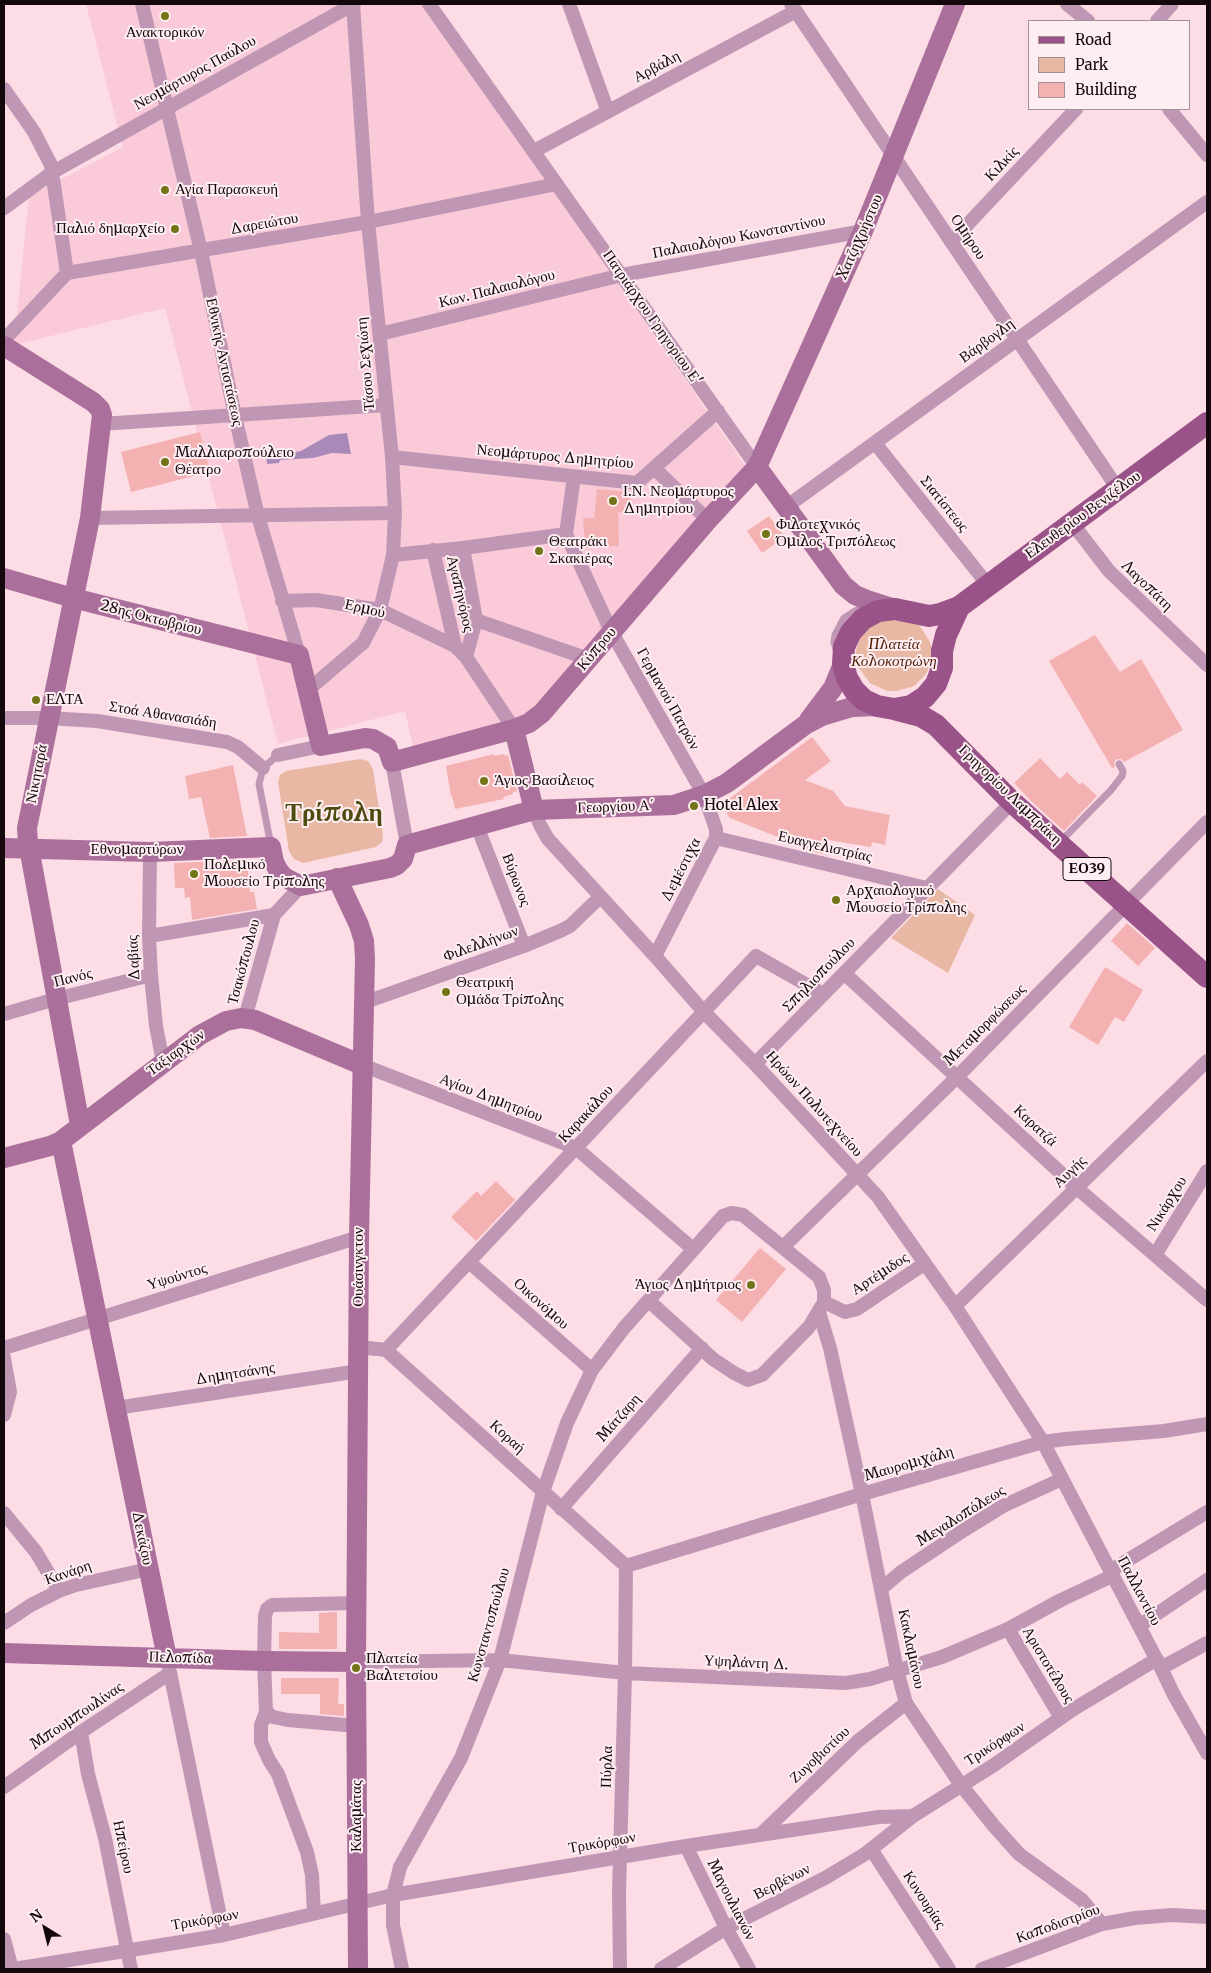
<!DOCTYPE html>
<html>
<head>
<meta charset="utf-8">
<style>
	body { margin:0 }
	#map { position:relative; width:1211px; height:1973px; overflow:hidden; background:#fcdce5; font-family:Merriweather,serif }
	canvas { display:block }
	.frame { position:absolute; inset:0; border:5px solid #14080c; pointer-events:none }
	.legend { position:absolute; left:1028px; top:20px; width:162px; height:90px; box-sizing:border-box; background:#feeef2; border:1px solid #a09296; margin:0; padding:6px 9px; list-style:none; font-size:15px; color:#14080c }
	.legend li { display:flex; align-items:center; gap:10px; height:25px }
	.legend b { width:25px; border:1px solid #a09296 }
	.north { position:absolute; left:20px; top:1903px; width:50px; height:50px; -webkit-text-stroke:4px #feeef2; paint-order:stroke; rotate:324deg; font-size:14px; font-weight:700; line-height:20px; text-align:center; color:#14080c }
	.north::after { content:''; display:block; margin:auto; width:18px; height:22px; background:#14080c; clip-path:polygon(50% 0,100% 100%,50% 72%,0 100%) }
</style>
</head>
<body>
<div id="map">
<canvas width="1211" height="1973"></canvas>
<div class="frame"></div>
<ul class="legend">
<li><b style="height:6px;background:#995389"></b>Road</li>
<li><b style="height:14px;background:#e9b8a4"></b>Park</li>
<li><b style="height:14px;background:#f3b2b1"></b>Building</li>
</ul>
<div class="north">N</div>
</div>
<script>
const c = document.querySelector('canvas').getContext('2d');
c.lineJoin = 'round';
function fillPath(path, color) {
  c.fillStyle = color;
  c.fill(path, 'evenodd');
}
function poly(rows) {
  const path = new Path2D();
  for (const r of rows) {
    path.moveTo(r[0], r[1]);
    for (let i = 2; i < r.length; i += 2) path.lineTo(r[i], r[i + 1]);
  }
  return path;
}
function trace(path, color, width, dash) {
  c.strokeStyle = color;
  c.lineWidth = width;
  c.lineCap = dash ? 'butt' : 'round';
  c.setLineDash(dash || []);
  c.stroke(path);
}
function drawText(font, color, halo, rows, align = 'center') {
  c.font = font + ' Merriweather,serif';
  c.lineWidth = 4;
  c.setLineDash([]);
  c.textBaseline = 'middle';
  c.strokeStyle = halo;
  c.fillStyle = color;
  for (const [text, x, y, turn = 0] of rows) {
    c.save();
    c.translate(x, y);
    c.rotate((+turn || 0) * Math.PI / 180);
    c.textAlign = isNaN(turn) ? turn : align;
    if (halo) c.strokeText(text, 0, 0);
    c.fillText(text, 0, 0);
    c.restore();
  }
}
fillPath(poly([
	[86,4,424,4,746,467,535,716,414,751,405,711,278,744,165,308,14,345,29,196,123,147]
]), '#facad8');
fillPath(poly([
	[886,616,919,625,929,640,932,648,930,666,926,674,914,686,897,691,887,691,870,683,859,668,856,659,856,650,862,632],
	[360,759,368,761,373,769,383,835,382,842,376,847,303,863,294,859,289,851,278,782,280,775,286,771],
	[938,889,975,915,948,973,891,938]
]), '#e9b8a4');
fillPath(poly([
	[347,433,351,454,332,453,313,458,280,460,279,463,267,464,266,452,277,451,277,455,301,451,329,435]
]), '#a889b8');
fillPath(poly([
	[200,432,210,472,131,492,121,452],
	[597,489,631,492,629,513,618,512,619,546,585,548,583,518,594,518],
	[769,516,785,537,762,553,747,531],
	[1095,635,1120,672,1141,659,1183,730,1124,762,1121,759,1117,759,1114,762,1115,767,1112,768,1049,661],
	[812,737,831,761,805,780,833,791,845,806,890,815,885,845,872,842,871,847,829,840,823,854,818,853,730,818,721,805],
	[494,754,494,756,504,754,505,756,508,755,517,791,513,792,513,794,503,797,504,799,455,809,452,796,451,796,446,766],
	[1040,758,1060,779,1067,772,1080,785,1082,782,1097,796,1064,831,1030,800,1014,783],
	[233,765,247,836,210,838,201,797,189,799,185,776],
	[247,860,250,892,254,892,257,909,192,920,190,897,185,898,184,888,175,888,174,863],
	[1127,923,1155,948,1138,966,1111,941],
	[1105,967,1143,990,1124,1022,1115,1017,1098,1045,1069,1027],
	[496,1181,515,1200,476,1241,451,1217,477,1191,481,1196],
	[760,1248,786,1269,742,1322,716,1300],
	[337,1612,337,1649,279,1649,279,1632,319,1633,319,1613],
	[281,1678,339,1678,338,1704,344,1704,344,1716,320,1714,320,1694,281,1694]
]), '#f3b2b1');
trace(poly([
	[836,649,834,642,835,635,844,618,857,610,865,609],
	[1061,841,1111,790,1122,776,1123,771,1119,764],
	[271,846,259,784,263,768,278,755]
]), '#bf97b4', 7);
trace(poly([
	[142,4,201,251,235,416,258,516,299,655],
	[429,4,757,467],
	[569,4,608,112],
	[791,4,1118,489],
	[1067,4,1088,21],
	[1157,21,1172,4],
	[4,89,34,132,51,165,67,273],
	[1169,109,1207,155],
	[534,151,796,11],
	[4,208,53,172,354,4],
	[951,242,1076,109],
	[380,334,622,275,863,231],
	[4,340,67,273,368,222,557,184],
	[101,424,386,405],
	[875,443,988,585],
	[392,457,637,483,718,411],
	[654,468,708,520],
	[574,477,566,534,611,631,704,795,716,829,716,838,711,847,655,956],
	[786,507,1207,202],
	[90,518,395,513],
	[1072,523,1109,571,1207,665],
	[463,548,476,620,466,657,514,729],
	[433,550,455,646],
	[393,555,463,548,566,534],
	[282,601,316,600,380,610,455,646,466,657],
	[476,620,589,659],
	[308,690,363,643,380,610,393,555,395,513,392,457,368,222,353,4],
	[4,718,48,718,97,721,227,742,238,747,263,768],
	[278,755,321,746],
	[392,762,407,845],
	[534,810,540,825,548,839,655,956,704,1012,755,1064,878,1197,955,1306,1043,1442,1161,1668,1174,1695,1207,1753],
	[477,826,524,946],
	[716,838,927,888],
	[150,852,149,936,151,975,156,1026,163,1062],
	[149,936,274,915,301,886],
	[844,973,1077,1188,1207,1300],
	[363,1003,524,946,560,931,570,926,600,897],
	[4,1014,56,999,151,975],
	[245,1018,274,915],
	[755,1064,1012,802],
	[362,1065,576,1148,693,1249],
	[783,1247,957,1077,1207,822],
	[1155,1255,1207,1171],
	[469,1262,592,1370],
	[824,1302,845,1312,857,1309,924,1264],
	[955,1306,1207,1061],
	[819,1312,830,1348,862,1494,897,1670,906,1703,961,1785,994,1826,1019,1854,1082,1900,1102,1924],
	[359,1347,386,1350,626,1566],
	[4,1348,359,1237],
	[386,1350,756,956,823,994],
	[4,1358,10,1392,4,1415],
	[116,1408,359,1371],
	[561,1509,702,1348],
	[4,1513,36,1552,59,1591],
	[626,1566,862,1494,1043,1442,1065,1439,1164,1431,1207,1424],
	[1110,1571,1207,1512],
	[881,1589,901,1572,961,1532,1003,1506,1062,1479],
	[4,1623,31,1605,59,1591,76,1585,149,1569],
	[1139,1626,1207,1580],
	[1008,1629,1061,1718],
	[167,1658,224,1935],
	[356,1662,500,1660,625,1673,846,1683,870,1679,942,1657,1008,1629,1061,1600,1112,1576],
	[1161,1668,1207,1643],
	[266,1712,261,1725,261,1742,269,1760,278,1774,307,1852,312,1875,314,1913],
	[357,1726,288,1720,273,1717,266,1712,264,1661,265,1616,267,1609,272,1605,357,1603],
	[81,1732,88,1774,105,1838,131,1969],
	[4,1787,81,1732,170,1673],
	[760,1835,858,1741,906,1703],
	[686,1846,726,1928,749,1969],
	[871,1849,949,1969],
	[4,1939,12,1969],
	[14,1969,224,1935,393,1895,686,1846,879,1817,913,1816,994,1765,1072,1710,1157,1659],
	[402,1969,393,1925,393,1895,400,1867,461,1758,500,1660,543,1492,567,1423,592,1370,624,1328,723,1216,732,1213,743,1215,819,1277,824,1290,824,1302,809,1327,762,1375,748,1380,734,1373,713,1359,649,1301],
	[620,1969,619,1893,625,1673,626,1566],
	[661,1969,726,1928,825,1878,865,1854,913,1816],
	[982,1969,1102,1924,1135,1918,1172,1915,1207,1917]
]), '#bf97b4', 14);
trace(poly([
	[4,346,93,402,100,409,102,415,90,518,27,828,28,842,80,1125],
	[757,467,843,585,855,595,867,600,895,609],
	[4,578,73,598,299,655,321,746,365,738,373,739,387,747,392,762,514,729,529,723,542,713,708,520,757,467,863,231,955,4],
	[809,720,833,688,843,664],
	[514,729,534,810],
	[4,848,150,852,271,847,274,862,278,870,284,877,301,886,390,868,397,865,403,859,407,845,534,810,674,805,704,795,727,783,805,725,822,716,852,707,877,706],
	[337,878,359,925,364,941,365,959,359,1237,356,1662,358,1969],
	[61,1141,167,1658],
	[4,1158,50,1146,61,1141,200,1035,226,1021,241,1018,255,1020,362,1065],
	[4,1653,264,1661,356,1662]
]), '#aa709b', 20);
trace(poly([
	[959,607,946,635,942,651,942,668,936,684,925,697,911,706,894,709,877,706,864,700,854,690,847,678,843,664,844,647,851,632,863,619,878,611,895,609,929,616,940,614,959,607,1207,423],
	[894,709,921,716,936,725,1012,802,1207,977]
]), '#995389', 22);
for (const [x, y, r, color] of [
	[165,16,5,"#737317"],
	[165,190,5,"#737317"],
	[175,229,5,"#737317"],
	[165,462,5,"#737317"],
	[613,501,5,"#737317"],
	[766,534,5,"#737317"],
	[539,551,5,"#737317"],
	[36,700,5,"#737317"],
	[484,781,5,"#737317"],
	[694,806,5,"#737317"],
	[194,874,5,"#737317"],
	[836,900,5,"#737317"],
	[446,992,5,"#737317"],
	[751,1285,5,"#737317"],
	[356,1668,5,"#737317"]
]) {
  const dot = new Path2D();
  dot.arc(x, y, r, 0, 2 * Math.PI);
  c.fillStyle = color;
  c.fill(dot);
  trace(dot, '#feeef2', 2);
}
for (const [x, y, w] of [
	[1087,869,48]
]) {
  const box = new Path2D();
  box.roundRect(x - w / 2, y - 11.5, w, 23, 4);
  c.fillStyle = '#feeef2';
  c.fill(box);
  trace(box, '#14080c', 1);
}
drawText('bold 14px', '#14080c', null, [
	["ΕΟ39",1087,869]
]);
drawText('15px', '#14080c', '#feeef2', [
	["Ανακτορικόν",165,33,"center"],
	["Αγία Παρασκευή",175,190],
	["Παλιό δημαρχείο",165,229,"right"],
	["Μαλλιαροπούλειο",175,453],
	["Θέατρο",175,470],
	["Ι.Ν. Νεομάρτυρος",623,492],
	["Δημητρίου",623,509],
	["Φιλοτεχνικός",776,525],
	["Όμιλος Τριπόλεως",776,542],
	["Θεατράκι",549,542],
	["Σκακιέρας",549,559],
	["ΕΛΤΑ",46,700],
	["Άγιος Βασίλειος",494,781],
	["Hotel Alex",704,806],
	["Πολεμικό",204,865],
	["Μουσείο Τρίπολης",204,882],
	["Αρχαιολογικό",846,891],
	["Μουσείο Τρίπολης",846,908],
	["Θεατρική",456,983],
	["Ομάδα Τρίπολης",456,1000],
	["Άγιος Δημήτριος",741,1285,"right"],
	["Πλατεία",366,1659],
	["Βαλτετσίου",366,1676]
], 'left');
drawText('15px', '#14080c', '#feeef2', [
	["Αρβάλη",657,67,-28],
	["Νεομάρτυρος Παύλου",195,73,-29],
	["Κιλκίς",1002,164,-47],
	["Δαρειώτου",264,224,-10],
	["Παλαιολόγου Κωνσταντίνου",739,237,-11],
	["Χατζηχρήστου",860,237,-66],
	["Ομήρου",968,237,56],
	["Κων. Παλαιολόγου",497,289,-14],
	["Πατριάρχου Γρηγορίου Ε'",652,318,55],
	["Βάρβογλη",987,341,-36],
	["Εθνικής Αντιστάσεως",224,362,78],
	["Τάσου Σεχιώτη",366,364,-95],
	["Νεομάρτυρος Δημητρίου",555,457,5],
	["Σιατίστεως",944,504,51],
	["Ελευθερίου Βενιζέλου",1083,515,-36],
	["Λαγοπάτη",1147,586,44],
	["Αγαπηνόρος",460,594,77],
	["Ερμού",365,609,13],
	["28ης Οκτωβρίου",151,618,14],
	["Κύπρου",597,649,-50],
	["Γερμανού Πατρών",668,699,61],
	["Στοά Αθανασιάδη",163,715,9],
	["Νικηταρά",37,774,-79],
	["Γρηγορίου Λαμπράκη",1010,795,44],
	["Γεωργίου Α΄",616,807,-2],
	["Ευαγγελιστρίας",825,847,13],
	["Εθνομαρτύρων",137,850],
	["Δεμέστιχα",681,870,-63],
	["Βύρωνος",516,880,69],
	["Φιλελλήνων",481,944,-20],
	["Δαβίας",134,958,-93],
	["Τσακόπουλου",244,962,-75],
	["Σπηλιοπούλου",819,975,-46],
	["Πανός",73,978,-14],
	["Μεταμορφώσεως",985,1025,-45],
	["Ταξιαρχών",176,1053,-36],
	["Αγίου Δημητρίου",491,1098,21],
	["Ηρώων Πολυτεχνείου",814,1104,48],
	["Καρακάλου",586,1114,-47],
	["Καρατζά",1035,1126,43],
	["Αυγής",1070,1172,-44],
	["Νικάρχου",1167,1204,-58],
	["Ουάσινγκτον",359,1267,-90],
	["Αρτέμιδος",880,1274,-33],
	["Υψούντος",177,1277,-17],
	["Οικονόμου",541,1304,42],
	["Δημητσάνης",235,1374,-9],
	["Μάτζαρη",619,1418,-49],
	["Κοραή",507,1437,42],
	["Μαυρομιχάλη",909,1464,-16],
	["Μεγαλοπόλεως",961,1516,-32],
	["Δεκάζου",142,1538,78],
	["Κανάρη",68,1573,-19],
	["Παλλαντίου",1139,1591,62],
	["Κωνσταντοπούλου",489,1625,-74],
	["Κακλαμάνου",911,1649,78],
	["Πελοπίδα",180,1658,2],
	["Υψηλάντη Δ.",746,1663,3],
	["Αριστοτέλους",1048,1665,59],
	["Μπουμπουλίνας",77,1716,-34],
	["Τρικόρφων",995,1744,-33],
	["Ζυγοβιστίου",820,1755,-43],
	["Πύρλα",607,1767,-88],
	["Καλαμάτας",357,1816,-90],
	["Τρικόρφων",602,1843,-10],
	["Ηπείρου",123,1847,78],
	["Βερβένων",782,1882,-27],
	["Μαγουλιανών",731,1900,63],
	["Κυνουρίας",924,1900,57],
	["Τρικόρφων",205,1920,-10],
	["Καποδιστρίου",1058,1924,-20]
]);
drawText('italic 15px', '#4e1b02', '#feeef2', [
	["Πλατεία",894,645],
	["Κολοκοτρώνη",894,662]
]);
drawText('bold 25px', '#4d4c0e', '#feeef2', [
	["Τρίπολη",334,814]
]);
</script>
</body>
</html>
